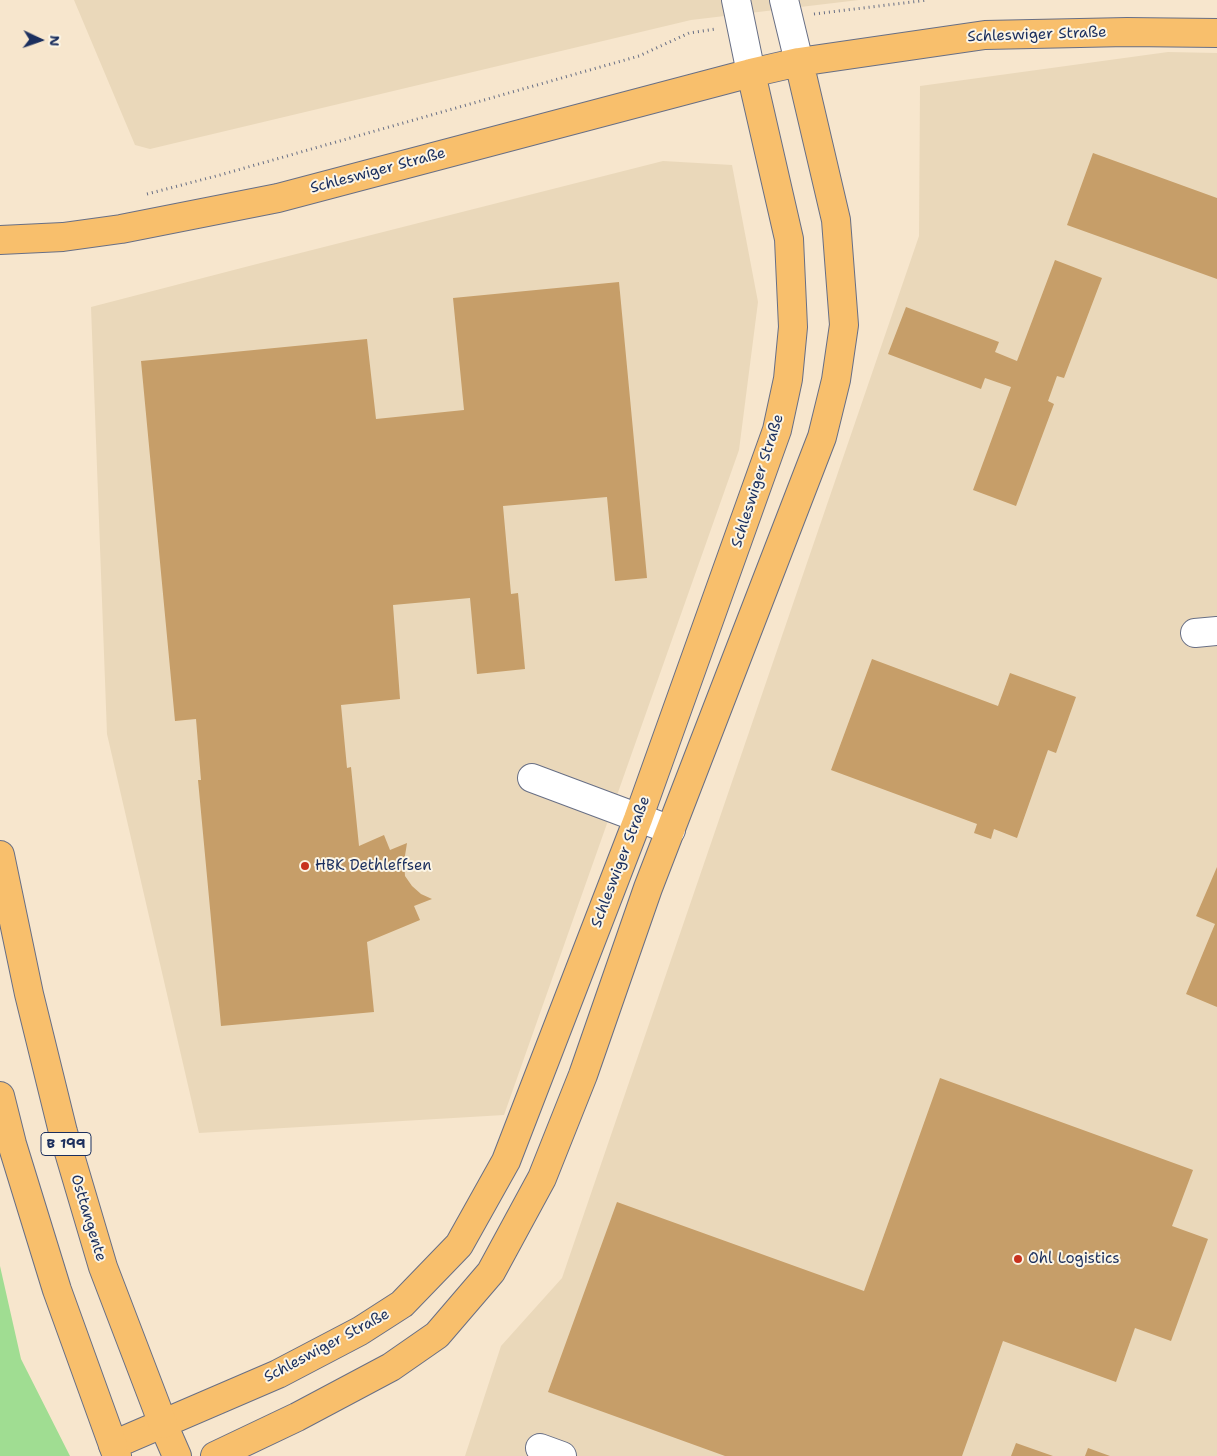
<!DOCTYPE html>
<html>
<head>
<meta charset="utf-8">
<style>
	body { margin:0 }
	#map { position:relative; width:1217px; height:1456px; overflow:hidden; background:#f7e6cd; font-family:"Shantell Sans",sans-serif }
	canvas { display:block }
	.north { position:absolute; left:15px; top:15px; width:50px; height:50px; -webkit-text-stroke:4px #fcf5e5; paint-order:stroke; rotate:93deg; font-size:14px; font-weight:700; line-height:20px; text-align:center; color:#1b2f5e }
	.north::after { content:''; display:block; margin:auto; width:18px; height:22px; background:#1b2f5e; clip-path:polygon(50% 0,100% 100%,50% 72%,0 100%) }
</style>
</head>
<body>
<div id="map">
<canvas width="1217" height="1456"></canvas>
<div class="north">N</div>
</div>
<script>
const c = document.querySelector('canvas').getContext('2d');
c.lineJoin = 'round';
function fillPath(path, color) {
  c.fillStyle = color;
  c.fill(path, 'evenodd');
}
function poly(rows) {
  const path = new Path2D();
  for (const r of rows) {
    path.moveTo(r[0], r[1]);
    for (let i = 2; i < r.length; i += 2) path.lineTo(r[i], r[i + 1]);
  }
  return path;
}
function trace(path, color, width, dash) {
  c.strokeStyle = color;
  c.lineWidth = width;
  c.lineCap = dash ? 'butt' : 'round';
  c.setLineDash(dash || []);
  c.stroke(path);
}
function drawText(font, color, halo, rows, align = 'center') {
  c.font = font + ' "Shantell Sans",sans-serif';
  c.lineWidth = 4;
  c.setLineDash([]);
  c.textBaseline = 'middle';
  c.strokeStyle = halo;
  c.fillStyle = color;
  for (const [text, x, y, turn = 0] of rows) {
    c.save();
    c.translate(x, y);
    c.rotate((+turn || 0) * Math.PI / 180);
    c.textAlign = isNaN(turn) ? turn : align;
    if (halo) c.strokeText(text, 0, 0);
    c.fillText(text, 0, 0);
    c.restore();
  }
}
fillPath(poly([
	[74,0,859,0,691,20,150,149,135,145],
	[1168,52,1217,53,1217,1456,465,1456,501,1346,562,1278,919,236,920,86],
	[663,161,732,165,758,302,739,450,504,1115,199,1133,107,734,91,307,253,265]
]), '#ead8ba');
fillPath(poly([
	[0,1266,21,1359,70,1456,0,1456]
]), '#a0dd92');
fillPath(poly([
	[1093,153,1217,198,1217,279,1067,225],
	[1055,260,1102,278,1064,378,1057,376,1048,401,1054,404,1016,506,973,490,1011,387,985,378,981,389,888,354,906,307,999,342,995,352,1017,361],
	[619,282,647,578,615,581,607,497,503,506,511,594,518,593,525,669,477,674,470,598,393,605,400,699,341,705,347,768,351,767,359,846,384,835,390,850,407,843,404,862,405,876,412,886,421,894,432,899,414,906,420,920,367,942,374,1012,221,1026,198,780,201,780,196,719,175,721,141,361,367,339,376,419,464,410,453,298],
	[872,659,998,706,1010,673,1076,697,1056,753,1048,750,1017,838,994,829,991,839,974,833,977,824,831,770],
	[1217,867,1217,1007,1186,994,1215,924,1196,916],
	[940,1078,1193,1170,1172,1226,1208,1239,1171,1341,1135,1328,1116,1382,1003,1341,962,1456,725,1456,548,1392,617,1202,864,1291],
	[1016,1443,1053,1456,1011,1456],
	[1088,1448,1110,1456,1085,1456]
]), '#c69e69');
const minor = poly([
	[736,0,751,73],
	[784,0,799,62],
	[1195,633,1217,631],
	[532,778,671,830],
	[540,1448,562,1456]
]);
const major = poly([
	[0,240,63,237,121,229,278,198,751,73,799,62,985,35,1127,32,1217,33],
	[163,1424,177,1456],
	[117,1456,113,1445,278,1374,360,1331,402,1304,459,1245,506,1161,638,819,777,430,788,379,793,327,789,239,751,73],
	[215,1456,297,1417,391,1367,437,1335,491,1272,542,1178,583,1075,648,888,822,437,836,380,844,325,836,220,799,62]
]);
const highway = poly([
	[0,855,29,994,63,1132,103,1267,163,1424],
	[0,1096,12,1144,57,1290,113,1445]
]);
trace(minor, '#686f85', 30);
trace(major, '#686f85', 30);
trace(highway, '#686f85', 30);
trace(poly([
	[814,14,928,0],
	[147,194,220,175,639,56,689,33,716,29]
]), '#686f85', 3, [1, 4]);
trace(minor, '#fff', 28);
trace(major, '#f8bf6c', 28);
trace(highway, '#f8bf6c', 28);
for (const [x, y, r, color] of [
	[305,866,5,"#c8321e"],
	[1018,1259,5,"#c8321e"]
]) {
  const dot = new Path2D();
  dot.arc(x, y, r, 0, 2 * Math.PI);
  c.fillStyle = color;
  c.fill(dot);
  trace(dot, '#fcf5e5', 2);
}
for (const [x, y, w] of [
	[66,1144,50]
]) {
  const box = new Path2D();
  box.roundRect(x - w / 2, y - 11.5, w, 23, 4);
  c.fillStyle = '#fcf5e5';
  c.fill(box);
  trace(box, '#1b2f5e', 1);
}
drawText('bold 14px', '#1b2f5e', null, [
	["B 199",66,1144]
]);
drawText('15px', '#1b2f5e', '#fcf5e5', [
	["Schleswiger Straße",1037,35,-2],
	["Schleswiger Straße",378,171,-15],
	["Schleswiger Straße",758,481,-72],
	["Schleswiger Straße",621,862,-69],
	["Osttangente",88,1218,73],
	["Schleswiger Straße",327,1346,-28]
]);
drawText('15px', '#1b2f5e', '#fcf5e5', [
	["HBK Dethleffsen",315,866],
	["Ohl Logistics",1028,1259]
], 'left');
</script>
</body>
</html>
